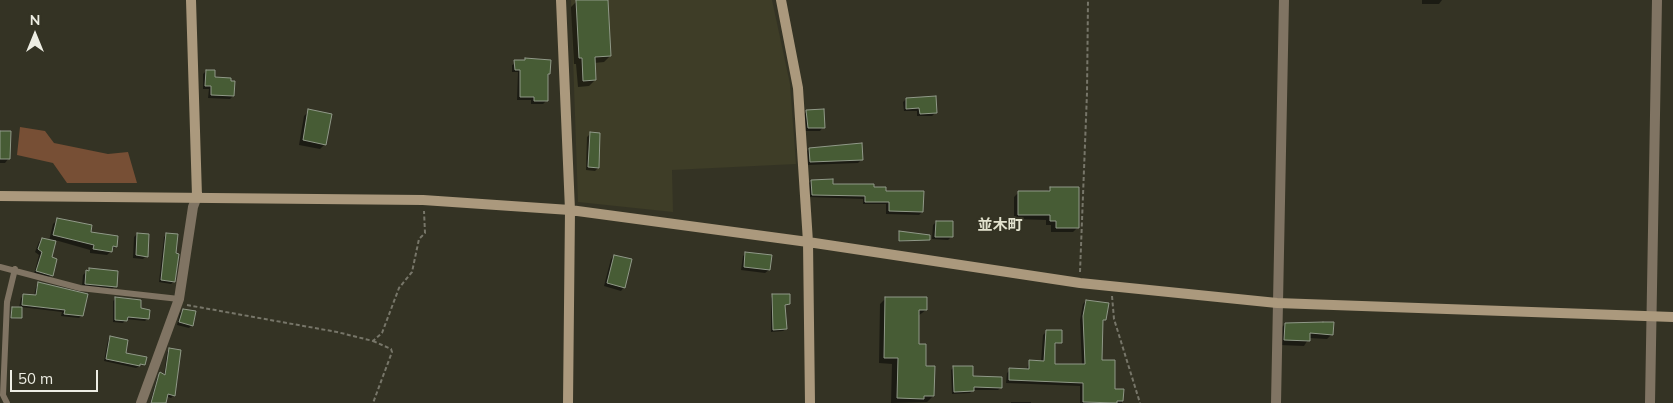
<!DOCTYPE html>
<html>
<head>
<meta charset="utf-8">
<style>
	body { margin:0 }
	#map { position:relative; width:1673px; height:403px; overflow:hidden; background:#343324; font-family:Mulish,sans-serif }
	canvas { display:block }
	.north { position:absolute; left:10px; top:10px; width:50px; height:50px; -webkit-text-stroke:4px #343324; paint-order:stroke; rotate:0deg; font-size:14px; font-weight:700; line-height:20px; text-align:center; color:#edede3 }
	.north::after { content:''; display:block; margin:auto; width:18px; height:22px; background:#edede3; clip-path:polygon(50% 0,100% 100%,50% 72%,0 100%) }
	.scale { position:absolute; left:10px; top:370px; width:88px; height:22px; box-sizing:border-box; border:2px solid #edede3; border-top:0; padding-left:6px; font-size:15px; line-height:18px; white-space:nowrap; color:#edede3; -webkit-text-stroke:4px #343324; paint-order:stroke }
</style>
</head>
<body>
<div id="map">
<canvas width="1673" height="403"></canvas>
<div class="north">N</div>
<div class="scale">50 m</div>
</div>
<script>
const c = document.querySelector('canvas').getContext('2d');
c.lineJoin = 'round';
function fillPath(path, color) {
  c.fillStyle = color;
  c.fill(path, 'evenodd');
}
function poly(rows) {
  const path = new Path2D();
  for (const r of rows) {
    path.moveTo(r[0], r[1]);
    for (let i = 2; i < r.length; i += 2) path.lineTo(r[i], r[i + 1]);
  }
  return path;
}
function trace(path, color, width, dash) {
  c.strokeStyle = color;
  c.lineWidth = width;
  c.lineCap = dash ? 'butt' : 'round';
  c.setLineDash(dash || []);
  c.stroke(path);
}
function drawText(font, color, halo, rows, align = 'center') {
  c.font = font + ' Mulish,"Noto Sans JP",sans-serif';
  c.lineWidth = 4;
  c.setLineDash([]);
  c.textBaseline = 'middle';
  c.strokeStyle = halo;
  c.fillStyle = color;
  for (const [text, x, y, turn = 0] of rows) {
    c.save();
    c.translate(x, y);
    c.rotate((+turn || 0) * Math.PI / 180);
    c.textAlign = isNaN(turn) ? turn : align;
    if (halo) c.strokeText(text, 0, 0);
    c.fillText(text, 0, 0);
    c.restore();
  }
}
fillPath(poly([
	[571,0,772,0,790,84,796,164,672,170,673,212,578,202]
]), '#3e3d27');
fillPath(poly([
	[20,127,45,131,54,143,108,154,128,152,137,183,67,183,53,163,17,155]
]), '#774f35');
fillPath(poly([
	[607,0,610,56,604,62,594,63,595,80,589,86,578,87,576,64,574,64,571,7,577,1],
	[1422,0,1442,0,1439,4,1422,4],
	[526,59,549,74,546,76,546,101,543,104,531,104,531,100,517,100,518,72,512,72,512,65],
	[206,71,233,96,230,99,208,98,209,89,203,89,203,74],
	[906,99,935,113,932,116,917,116,917,111,904,111,903,102],
	[309,111,325,144,320,149,299,145,304,116],
	[807,111,823,127,820,131,805,131,804,114],
	[0,132,9,158,5,163,0,163],
	[590,134,598,168,595,171,586,170,587,137],
	[861,144,861,160,858,163,807,165,806,152,809,149],
	[811,181,872,188,885,192,922,212,919,215,886,214,886,204,863,204,863,199,809,197,808,184],
	[1051,188,1078,227,1073,232,1051,232,1051,225,1046,225,1046,220,1014,219,1014,197,1019,192,1046,192],
	[57,220,89,233,116,246,107,255,90,253,90,250,55,240,51,258,51,275,48,278,34,274,39,255,35,252,39,242,42,239,49,241,53,224],
	[936,222,951,237,948,240,932,239,933,225],
	[900,232,928,239,899,242],
	[137,234,146,256,143,259,133,258,134,237],
	[167,234,174,281,171,284,159,282,164,237],
	[746,253,769,270,765,273,741,270,743,256],
	[614,256,624,287,621,291,604,286,611,259],
	[89,269,115,286,112,289,82,286,83,275],
	[39,284,82,315,79,318,61,316,62,312,21,307,20,318,11,319,11,309,19,308,21,298,24,295,34,296,36,287],
	[773,296,789,304,784,306,786,329,783,331,771,332,771,298],
	[116,298,139,309,148,318,145,321,126,319,123,323,113,322,113,301],
	[886,298,926,310,918,316,917,345,933,396,927,402,891,403,892,364,879,363,880,304],
	[1086,301,1105,319,1102,323,1101,361,1114,390,1122,390,1122,403,1080,403,1080,386,1006,383,1007,373,1010,370,1026,370,1030,362,1041,362,1043,335,1046,332,1061,342,1054,345,1053,365,1082,366,1080,320,1083,304],
	[183,310,192,325,189,328,177,325,180,313],
	[1285,324,1332,334,1327,339,1309,338,1304,346,1280,345,1280,329],
	[111,337,125,354,144,364,136,368,104,361,108,340],
	[170,350,178,378,174,395,171,398,166,396,165,403,150,403,157,378,161,373,164,375,167,352],
	[954,367,972,378,1001,387,998,390,973,390,970,393,952,394,951,370],
	[1011,402,1031,402,1031,403,1011,403]
]), '#0007');
const building = poly([
	[576,0,608,0,611,56,595,57,596,80,583,81,582,58,579,58,576,0],
	[525,58,551,60,550,74,548,74,548,101,534,101,534,97,520,97,520,70,515,70,514,60,525,60,525,58],
	[206,70,215,70,215,77,231,78,231,81,235,81,234,96,211,95,211,86,205,86,206,70],
	[936,96,937,113,920,114,919,108,906,109,906,98,936,96],
	[308,109,332,114,326,145,303,140,308,109],
	[824,109,825,128,808,128,806,110,824,109],
	[0,131,11,131,10,159,0,159,0,131],
	[590,132,600,133,599,168,588,167,590,132],
	[862,143,863,160,810,162,809,148,862,143],
	[833,179,833,184,874,184,874,187,886,187,886,191,924,191,923,212,889,211,889,202,865,202,865,196,812,195,811,180,833,179],
	[1050,187,1079,187,1079,228,1056,228,1056,221,1050,221,1050,215,1018,215,1018,191,1050,191,1050,187],
	[57,218,92,225,91,232,118,236,117,247,113,246,112,252,93,249,94,245,53,235,57,218],
	[936,221,953,221,953,237,935,237,936,221],
	[899,231,930,235,930,240,899,241,899,231],
	[137,233,149,234,148,257,136,255,137,233],
	[166,233,178,234,176,253,179,254,175,282,161,280,166,233],
	[42,238,56,241,52,257,57,259,53,276,36,271,42,252,38,249,42,238],
	[745,252,772,255,770,270,744,267,745,252],
	[614,255,632,259,625,288,607,283,614,255],
	[89,268,118,271,117,287,85,284,86,270,89,271,89,268],
	[38,282,88,294,83,316,64,314,65,310,22,305,23,294,36,295,38,282],
	[772,294,790,294,790,304,785,305,787,329,773,330,772,294],
	[115,297,141,300,141,308,150,310,149,319,128,317,127,321,115,320,115,297],
	[885,297,927,297,927,310,919,310,919,344,926,344,926,366,935,366,934,396,924,396,924,399,897,398,898,358,884,358,885,297],
	[1086,300,1109,303,1106,320,1103,320,1102,360,1115,360,1115,389,1124,389,1123,401,1117,401,1117,403,1083,402,1083,383,1009,380,1009,368,1029,369,1029,360,1044,361,1046,330,1062,330,1062,343,1055,343,1055,364,1085,364,1083,316,1086,300],
	[12,307,22,307,22,318,11,318,12,307],
	[183,309,196,311,193,326,179,322,183,309],
	[1323,322,1334,322,1333,335,1310,333,1310,341,1284,340,1285,323,1323,322],
	[110,336,128,340,126,353,147,357,145,365,140,364,140,366,106,359,110,336],
	[169,348,181,350,175,396,168,394,166,403,151,403,159,374,160,372,165,375,169,348],
	[953,366,973,366,973,376,1002,377,1002,388,974,387,974,391,954,392,953,366]
]);
fillPath(building, '#475c35');
trace(building, '#909988', 1);
trace(poly([
	[1080,272,1087,93,1088,0],
	[1112,296,1114,319,1140,403],
	[187,305,337,332,373,341,382,333,399,288,412,272,419,239,425,233,424,211],
	[373,341,391,349,392,352,373,403]
]), '#777669', 2, [4, 2.5]);
trace(poly([
	[0,267,80,288,179,299],
	[7,403,3,395,7,302,15,269]
]), '#807463', 6);
trace(poly([
	[141,403,179,299,193,207,197,196],
	[1276,403,1284,0],
	[1650,403,1657,0]
]), '#807463', 10);
trace(poly([
	[191,0,197,196],
	[561,0,570,210,568,403],
	[781,0,798,88,808,242,810,403],
	[0,196,423,200,570,210,808,242,1080,283,1277,303,1673,317]
]), '#ab997d', 10);
drawText('bold 15px', '#e2e2ce', '#343324', [
	["並木町",1000,225]
]);
</script>
</body>
</html>
